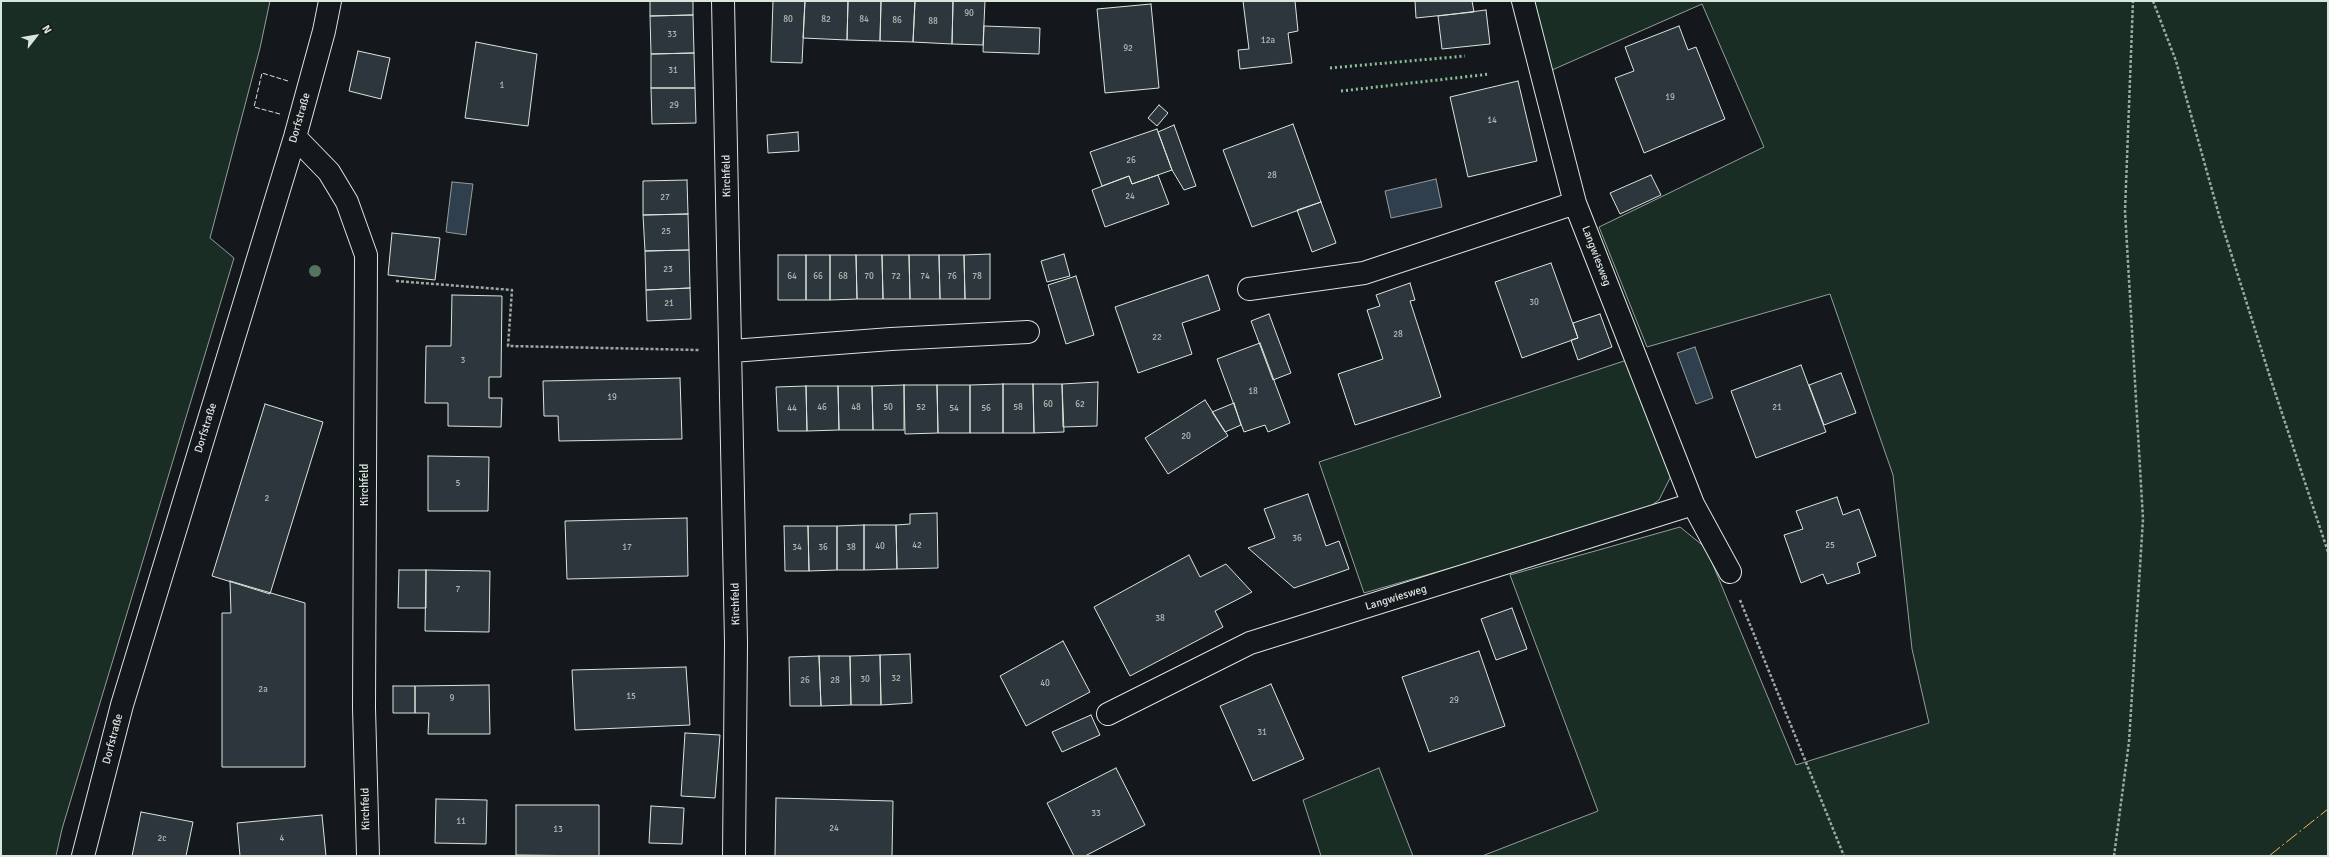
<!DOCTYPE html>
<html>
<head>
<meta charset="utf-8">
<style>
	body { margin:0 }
	#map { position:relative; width:2329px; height:857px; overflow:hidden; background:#14181c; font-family:Signika,sans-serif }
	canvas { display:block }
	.frame { position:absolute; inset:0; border:2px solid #d8e6dc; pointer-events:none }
	.north { position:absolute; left:16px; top:16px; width:40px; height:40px; -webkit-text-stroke:3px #14181c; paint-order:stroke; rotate:59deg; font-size:11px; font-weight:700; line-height:16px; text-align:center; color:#d8e6dc }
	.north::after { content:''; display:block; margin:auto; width:14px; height:18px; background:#d8e6dc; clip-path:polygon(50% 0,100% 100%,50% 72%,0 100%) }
</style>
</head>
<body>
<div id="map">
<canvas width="2329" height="857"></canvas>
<div class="frame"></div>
<div class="north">N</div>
</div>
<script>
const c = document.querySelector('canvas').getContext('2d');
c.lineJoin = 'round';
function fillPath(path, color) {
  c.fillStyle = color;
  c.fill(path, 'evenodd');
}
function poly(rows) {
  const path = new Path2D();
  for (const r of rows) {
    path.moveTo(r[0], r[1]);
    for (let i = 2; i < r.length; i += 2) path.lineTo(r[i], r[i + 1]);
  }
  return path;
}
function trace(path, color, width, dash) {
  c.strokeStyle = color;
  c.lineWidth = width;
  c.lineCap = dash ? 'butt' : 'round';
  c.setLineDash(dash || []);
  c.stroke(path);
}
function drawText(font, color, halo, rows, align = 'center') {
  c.font = font + ' Signika,sans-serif';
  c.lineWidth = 3;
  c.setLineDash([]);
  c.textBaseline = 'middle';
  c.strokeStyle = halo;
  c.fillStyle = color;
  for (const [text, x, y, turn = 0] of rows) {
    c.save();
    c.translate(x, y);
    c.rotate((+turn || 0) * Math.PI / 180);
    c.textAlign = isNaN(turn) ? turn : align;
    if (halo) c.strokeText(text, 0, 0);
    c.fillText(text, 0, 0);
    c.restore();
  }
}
const green = poly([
	[1,1,270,1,260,48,210,238,234,258,62,829,56,856,1,856,1,1],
	[1533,1,2328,1,2328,856,1482,856,1598,811,1510,575,1680,527,1706,548,1796,765,1929,723,1912,649,1893,475,1830,294,1647,347,1599,227,1764,147,1702,4,1552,70,1533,1],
	[1630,359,1671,476,1659,500,1641,513,1364,593,1319,462,1630,359],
	[1379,768,1413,856,1321,856,1303,800,1379,768]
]);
fillPath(green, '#1a2d24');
trace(green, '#939e99', 1);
const water = poly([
	[1436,179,1442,207,1391,218,1385,191,1436,179],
	[452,182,473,184,466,235,446,232,452,182],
	[1695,347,1713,398,1696,404,1677,353,1695,347]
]);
fillPath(water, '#2f3f4d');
trace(water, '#939e99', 1);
const building = poly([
	[650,1,693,1,693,15,650,16,650,1],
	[773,1,805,1,802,63,771,62,773,1],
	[805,1,848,1,847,40,803,38,805,1],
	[848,1,881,1,880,41,847,40,848,1],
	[881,1,915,1,913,42,880,41,881,1],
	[915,1,953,1,952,44,913,42,915,1],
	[953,1,985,1,983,45,952,44,953,1],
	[1243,1,1295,1,1298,31,1288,33,1292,63,1240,69,1238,50,1249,49,1243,1],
	[1415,1,1472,1,1474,12,1416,18,1415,1],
	[1151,4,1159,88,1105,93,1097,9,1151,4],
	[1486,10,1490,44,1442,49,1438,16,1486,10],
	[693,15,694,53,651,54,650,16,693,15],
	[984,26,1040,28,1039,54,983,52,984,26],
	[1679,26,1688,50,1696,47,1725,119,1644,153,1615,78,1634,71,1625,47,1679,26],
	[476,42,537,54,528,126,465,118,476,42],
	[358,51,390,58,381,99,349,91,358,51],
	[694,53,695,88,651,88,651,54,694,53],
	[1518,81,1537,161,1468,177,1450,97,1518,81],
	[651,88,695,88,696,123,652,124,651,88],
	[1159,105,1168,113,1157,126,1148,118,1159,105],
	[1293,124,1321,202,1252,227,1223,150,1293,124],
	[1174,125,1196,186,1184,190,1172,170,1158,132,1174,125],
	[1157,129,1172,170,1132,184,1129,176,1102,186,1090,152,1157,129],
	[798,132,799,151,768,153,767,135,798,132],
	[1158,175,1169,204,1105,227,1092,190,1129,176,1132,184,1158,175],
	[1651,175,1661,195,1620,214,1610,193,1651,175],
	[687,180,688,214,643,215,643,181,687,180],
	[1321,202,1336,243,1312,252,1297,210,1321,202],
	[688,214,689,250,645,251,643,215,688,214],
	[392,233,440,238,435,280,388,275,392,233],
	[689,250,690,288,646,290,645,251,689,250],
	[990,254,990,299,965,299,964,255,990,254],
	[1064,254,1070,276,1047,282,1041,261,1064,254],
	[778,255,806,255,806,300,778,300,778,255],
	[806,255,830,255,830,300,806,300,806,255],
	[830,255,856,255,857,299,830,300,830,255],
	[856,255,882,255,883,299,857,299,856,255],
	[882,255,909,255,910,299,883,299,882,255],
	[909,255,939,255,940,299,910,299,909,255],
	[939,255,964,255,965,299,940,299,939,255],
	[1551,263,1578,338,1522,358,1495,282,1551,263],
	[1208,275,1220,310,1182,323,1192,354,1138,373,1115,307,1208,275],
	[1076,276,1094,335,1066,344,1048,285,1076,276],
	[1410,283,1415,300,1410,301,1441,397,1355,425,1338,374,1383,359,1367,310,1380,306,1376,295,1410,283],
	[690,288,691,319,647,321,646,290,690,288],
	[452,295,502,296,501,377,489,377,489,398,502,398,501,427,448,426,448,403,425,403,426,346,451,346,452,295],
	[1269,314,1291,373,1273,380,1251,321,1269,314],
	[1600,314,1612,347,1578,360,1571,340,1578,338,1573,323,1600,314],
	[1260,343,1290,423,1268,432,1265,425,1244,432,1217,359,1260,343],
	[1801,365,1826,432,1756,458,1731,391,1801,365],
	[1841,373,1856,413,1824,425,1809,385,1841,373],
	[680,378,682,439,559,441,558,416,544,416,543,381,680,378],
	[1098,382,1097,426,1063,427,1062,384,1098,382],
	[1003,384,1033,384,1034,433,1003,433,1003,384],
	[1003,384,1003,433,970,433,970,385,1003,384],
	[1033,384,1062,384,1064,432,1034,433,1033,384],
	[904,385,904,430,873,430,872,386,904,385],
	[904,385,937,385,938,433,905,434,904,385],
	[937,385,970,385,970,433,938,433,937,385],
	[806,386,807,431,778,431,776,387,806,386],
	[806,386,838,386,839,430,807,431,806,386],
	[838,386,872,386,873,430,839,430,838,386],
	[1205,400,1228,436,1168,474,1145,438,1205,400],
	[1234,403,1241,425,1225,432,1212,412,1234,403],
	[265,404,323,422,270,594,212,576,265,404],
	[428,456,489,457,488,511,428,511,428,456],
	[1308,494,1326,546,1339,541,1349,569,1294,588,1248,548,1275,538,1264,509,1308,494],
	[1837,497,1843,515,1859,509,1876,556,1857,563,1860,573,1827,584,1823,574,1801,583,1784,535,1803,529,1796,511,1837,497],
	[937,513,938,568,897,569,896,525,910,524,910,514,937,513],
	[687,518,688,576,567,579,565,521,687,518],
	[864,525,896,525,897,569,864,570,864,525],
	[864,525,864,570,837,570,837,526,864,525],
	[784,526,808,526,809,571,785,571,784,526],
	[808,526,837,526,837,570,809,571,808,526],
	[1189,555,1200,577,1226,564,1252,592,1215,611,1223,627,1130,676,1094,607,1189,555],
	[399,570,426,570,426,608,398,608,399,570],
	[426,570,490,571,489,632,425,631,426,570],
	[230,581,305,603,305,767,222,767,222,613,231,613,230,581],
	[1512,608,1527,649,1496,660,1481,619,1512,608],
	[1063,641,1090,692,1026,726,1000,676,1063,641],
	[1479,651,1505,726,1429,752,1402,677,1479,651],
	[910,654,912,703,881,705,880,655,910,654],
	[880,655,881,705,851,705,850,656,880,655],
	[819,656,821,706,790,706,789,657,819,656],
	[819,656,850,656,851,705,821,706,819,656],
	[686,667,690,725,575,730,572,670,686,667],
	[1271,684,1304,759,1253,781,1220,706,1271,684],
	[489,685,490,734,428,734,429,713,415,713,415,686,489,685],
	[393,686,415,686,415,713,393,713,393,686],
	[1091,715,1100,735,1062,752,1052,732,1091,715],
	[685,733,720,735,715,798,681,796,685,733],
	[1116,768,1145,825,1085,856,1074,856,1047,803,1116,768],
	[776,798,893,801,892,856,775,856,776,798],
	[436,799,487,800,486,844,435,843,436,799],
	[516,805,599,805,599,856,516,855,516,805],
	[651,806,684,808,682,844,649,843,651,806],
	[141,812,193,822,186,856,132,856,141,812],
	[322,815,326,856,240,856,237,823,322,815]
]);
fillPath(building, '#2c363c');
trace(building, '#d8e6dc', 1);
const minor = poly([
	[723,1,736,643,734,856],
	[1523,1,1575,203,1693,504,1730,572],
	[295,137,329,172,347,202,366,255,364,708,368,856],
	[1249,289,1364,273,1575,203],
	[732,351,891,339,1028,332],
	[1108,714,1250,643,1693,504],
	[83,856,122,705,295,137,324,31,330,1]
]);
trace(minor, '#d8e6dc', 24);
trace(poly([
	[2153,1,2176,61,2219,215,2270,377,2328,552],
	[396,281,512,290,508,346,699,350],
	[1740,600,1844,856],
	[2114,856,2129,742,2143,519,2125,211,2133,1]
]), '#9da8a2', 2.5, [3, 2]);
trace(minor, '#14181c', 22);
trace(poly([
	[1330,68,1465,56],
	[1341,91,1490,74]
]), '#8ac095', 3, [2, 3]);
trace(poly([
	[280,114,254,107,262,73,288,81]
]), '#d8e6dc', 1, [5, 2]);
trace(poly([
	[2269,856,2328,809]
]), '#ffb74d', 1, [14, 3, 2, 3]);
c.fillStyle = '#55745f';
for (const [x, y] of [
	[315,271]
]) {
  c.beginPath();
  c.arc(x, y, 6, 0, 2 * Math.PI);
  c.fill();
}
drawText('9px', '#adbab4', null, [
	["90",969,14],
	["80",788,20],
	["82",826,20],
	["84",864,20],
	["86",897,21],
	["88",933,22],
	["33",672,35],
	["12a",1268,41],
	["92",1128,49],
	["31",673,71],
	["1",502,86],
	["19",1670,98],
	["29",674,106],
	["14",1492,121],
	["26",1131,161],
	["28",1272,176],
	["24",1130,197],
	["27",665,198],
	["25",666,232],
	["23",668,270],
	["64",792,277],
	["66",818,277],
	["68",843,277],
	["70",869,277],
	["72",896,277],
	["74",925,277],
	["76",952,277],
	["78",977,277],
	["30",1534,303],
	["21",669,304],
	["28",1398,335],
	["22",1157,338],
	["3",463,361],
	["18",1253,392],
	["19",612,398],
	["60",1048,405],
	["62",1080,405],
	["46",822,408],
	["48",856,408],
	["50",888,408],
	["52",921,408],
	["58",1018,408],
	["21",1777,408],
	["44",792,409],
	["54",954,409],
	["56",986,409],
	["20",1186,437],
	["5",458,484],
	["2",267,499],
	["36",1297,539],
	["42",917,546],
	["25",1830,546],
	["40",880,547],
	["17",627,548],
	["34",797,548],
	["36",823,548],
	["38",851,548],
	["7",458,590],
	["38",1160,619],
	["32",896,679],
	["30",865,680],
	["26",805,681],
	["28",835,681],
	["40",1045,684],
	["2a",263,690],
	["15",631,697],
	["9",452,699],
	["29",1454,701],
	["31",1262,733],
	["33",1096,814],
	["11",461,822],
	["24",834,829],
	["13",558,830],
	["2c",162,839],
	["4",282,839]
]);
drawText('11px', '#d8e6dc', '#14181c', [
	["Dorfstraße",300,118,-74],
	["Kirchfeld",727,176,-91],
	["Langwiesweg",1596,256,69],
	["Dorfstraße",206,428,-73],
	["Kirchfeld",365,485,-90],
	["Langwiesweg",1396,598,-17],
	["Kirchfeld",736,604,-91],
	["Dorfstraße",113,739,-75],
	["Kirchfeld",366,809,-91]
]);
</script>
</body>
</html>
